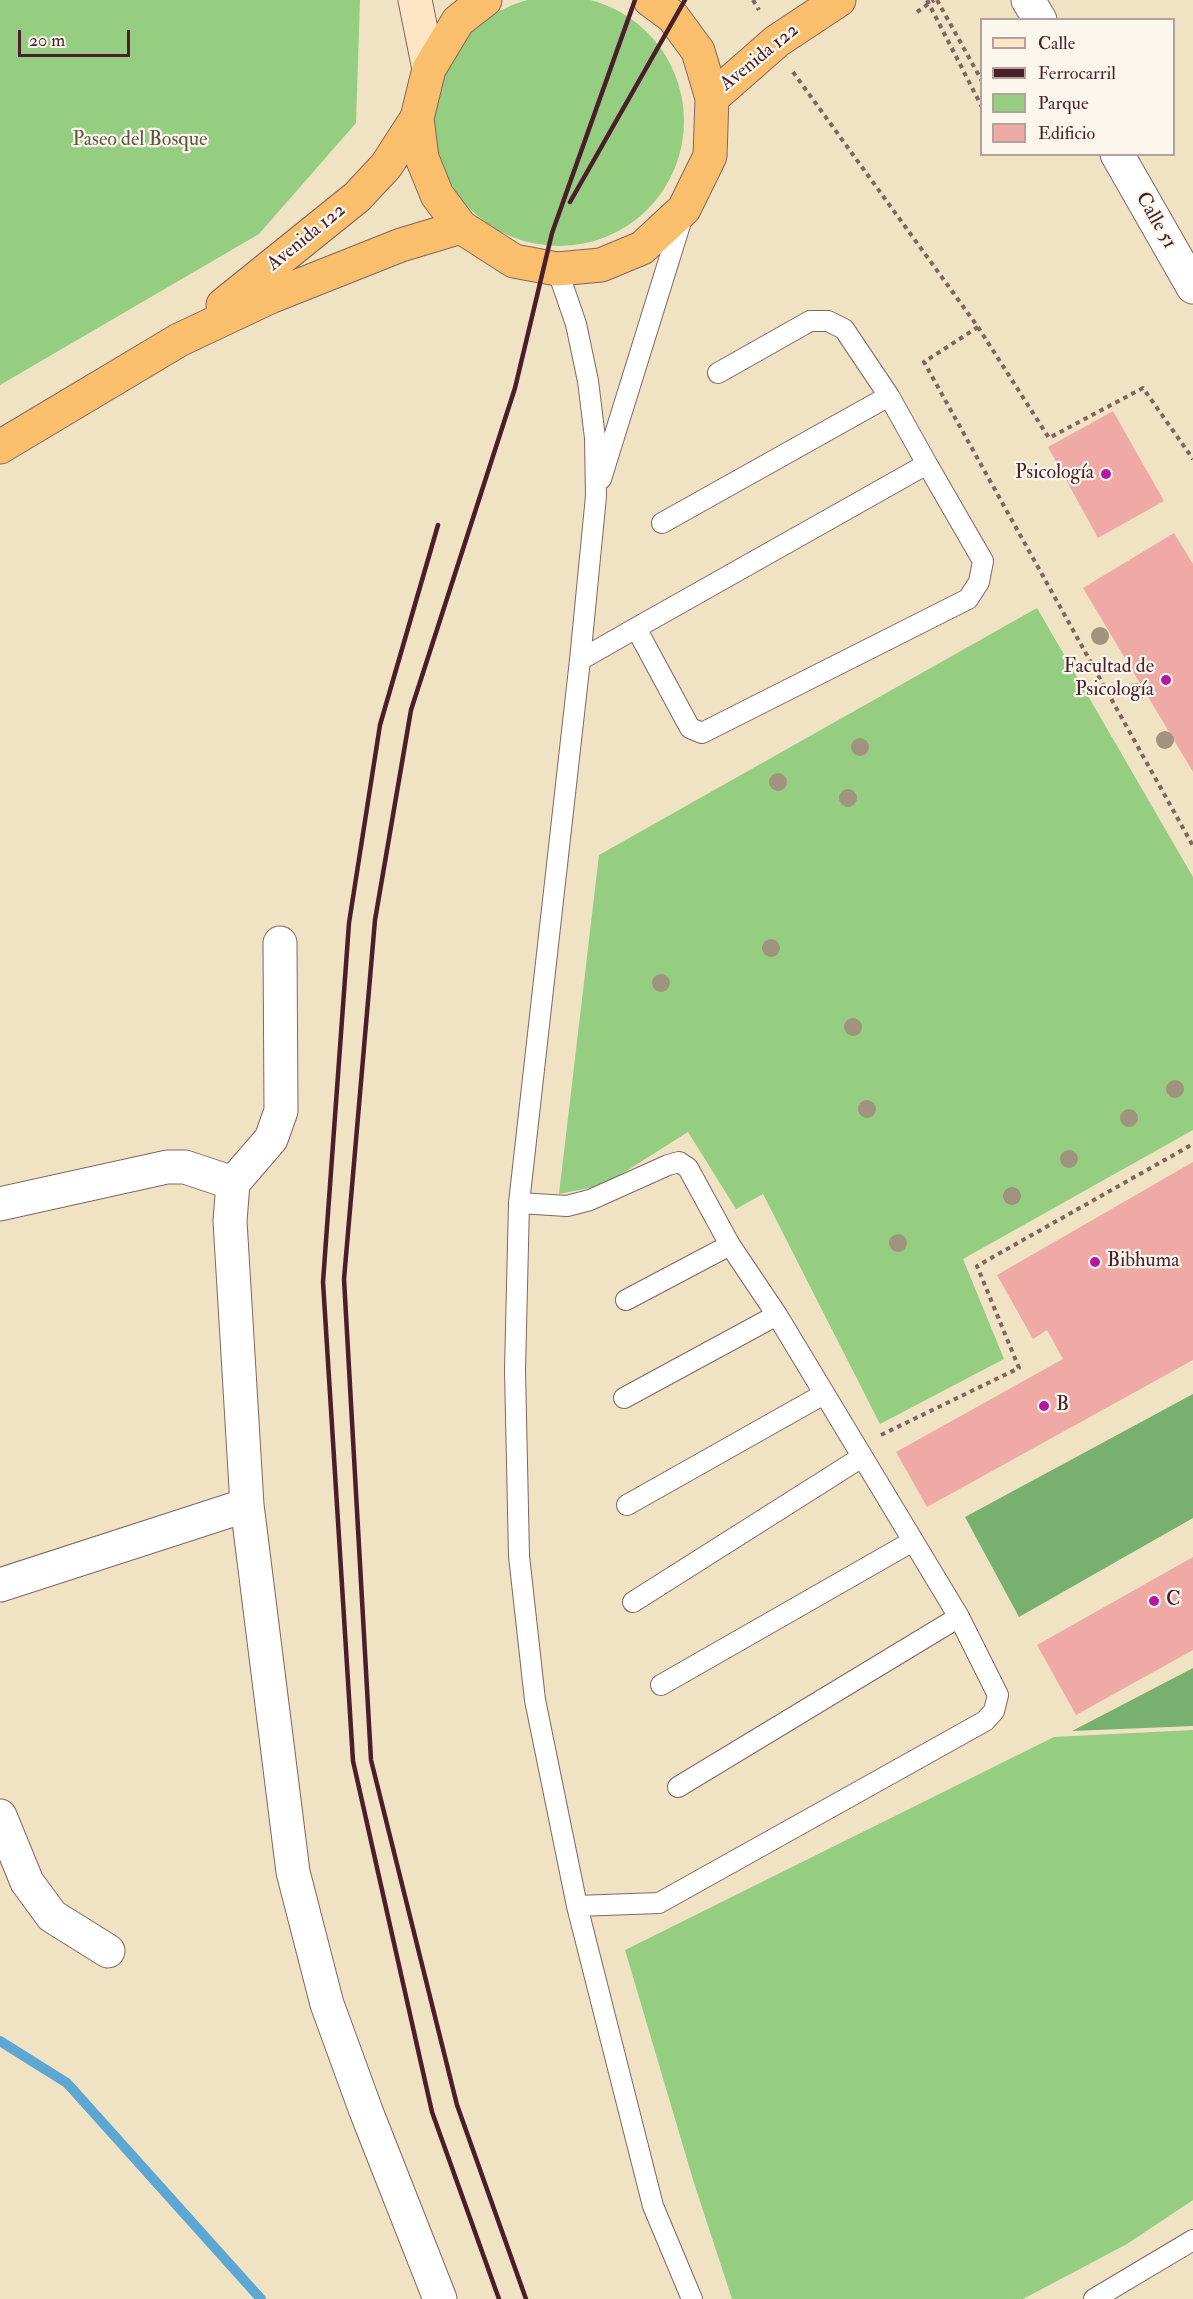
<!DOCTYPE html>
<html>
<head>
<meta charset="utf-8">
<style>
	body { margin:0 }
	#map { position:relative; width:1193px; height:2299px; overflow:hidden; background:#efe3c4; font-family:"IM FELL Double Pica",serif }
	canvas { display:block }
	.legend { position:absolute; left:980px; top:18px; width:195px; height:138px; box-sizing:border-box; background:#fbf7ec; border:2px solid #b4a19f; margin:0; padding:8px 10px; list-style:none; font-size:18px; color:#4a1f2b }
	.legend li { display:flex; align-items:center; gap:12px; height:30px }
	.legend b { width:30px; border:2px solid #b4a19f }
	.scale { position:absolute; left:18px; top:30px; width:112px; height:27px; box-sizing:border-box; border:3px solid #4a1f2b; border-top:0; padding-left:8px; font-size:18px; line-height:21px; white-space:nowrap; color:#4a1f2b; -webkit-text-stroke:4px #fbf7ec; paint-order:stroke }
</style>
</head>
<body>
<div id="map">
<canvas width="1193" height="2299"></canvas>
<ul class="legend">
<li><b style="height:8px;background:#fde5c5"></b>Calle</li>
<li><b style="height:8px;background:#4a1f2b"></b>Ferrocarril</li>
<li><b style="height:16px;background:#95ce81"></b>Parque</li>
<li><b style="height:16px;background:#f0aaa6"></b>Edificio</li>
</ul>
<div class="scale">20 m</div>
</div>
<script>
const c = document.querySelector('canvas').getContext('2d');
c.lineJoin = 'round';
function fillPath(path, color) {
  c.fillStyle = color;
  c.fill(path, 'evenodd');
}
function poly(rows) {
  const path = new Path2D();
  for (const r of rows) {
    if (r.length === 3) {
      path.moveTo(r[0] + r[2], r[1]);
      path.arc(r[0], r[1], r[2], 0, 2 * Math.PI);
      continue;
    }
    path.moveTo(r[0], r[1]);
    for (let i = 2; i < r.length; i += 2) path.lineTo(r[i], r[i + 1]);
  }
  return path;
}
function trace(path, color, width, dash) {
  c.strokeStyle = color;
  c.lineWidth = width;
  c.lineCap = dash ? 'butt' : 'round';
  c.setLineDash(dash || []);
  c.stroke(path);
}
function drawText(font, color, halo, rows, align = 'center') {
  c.font = font + ' "IM FELL Double Pica",serif';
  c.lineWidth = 4.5;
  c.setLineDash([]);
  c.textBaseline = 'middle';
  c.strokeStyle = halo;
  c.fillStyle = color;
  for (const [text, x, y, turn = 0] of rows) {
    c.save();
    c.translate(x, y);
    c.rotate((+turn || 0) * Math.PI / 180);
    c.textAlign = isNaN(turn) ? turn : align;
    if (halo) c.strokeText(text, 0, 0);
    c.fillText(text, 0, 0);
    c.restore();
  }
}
fillPath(poly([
	[559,121,125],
	[0,0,360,0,356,123,259,234,0,385],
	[1037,608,1193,877,1193,1130,963,1259,1004,1359,880,1424,763,1194,736,1209,688,1132,604,1185,559,1194,599,855],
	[1193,1730,1193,2200,1127,2244,1023,2299,732,2299,694,2183,625,1950,1054,1737]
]), '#95ce81');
fillPath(poly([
	[1193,1394,1193,1518,1019,1617,965,1517],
	[1193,1668,1193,1726,1072,1731]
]), '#78b16f');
trace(poly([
	[0,2041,67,2083,261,2299]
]), '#5ca7d4', 10);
fillPath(poly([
	[1113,411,1164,501,1098,538,1048,447],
	[1174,533,1193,564,1193,772,1083,588],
	[1193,1162,1193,1360,927,1507,896,1452,1063,1359,1047,1330,1033,1339,997,1275],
	[1193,1557,1193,1650,1076,1715,1037,1645]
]), '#f0aaa6');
const service = poly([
	[557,269,576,324,588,381,595,438,596,496,580,660,519,1203,515,1370,519,1556,535,1700,577,1906,653,2206,692,2299],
	[718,373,810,321,828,321,844,329,889,396,927,464],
	[601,479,683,215],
	[662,523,889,396],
	[580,660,636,628,927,464,983,561,979,582,968,599,702,733,690,728,636,628],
	[519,1203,567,1206,590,1200,668,1165,679,1162,688,1168,730,1245,777,1315,959,1617,998,1695,994,1711,985,1721,659,1903,577,1906],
	[626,1300,730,1245],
	[624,1398,777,1315],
	[627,1505,824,1394],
	[633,1602,862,1457],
	[661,1685,913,1541],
	[678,1787,959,1617],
	[1094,2299,1193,2240]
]);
const minor = poly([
	[1028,0,1040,20],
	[1117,154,1193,287],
	[280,943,281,1111,271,1139,233,1183,230,1221,247,1505,293,1872,327,2004,366,2111,440,2299],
	[0,1204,167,1167,185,1167,233,1183],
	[0,1585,247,1505],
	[0,1816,27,1882,52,1916,108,1951]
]);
const secondary = poly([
	[415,0,429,69]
]);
const trunk = poly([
	[485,0,458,21,429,69,417,118,422,158,437,195,461,227,514,261,557,269,601,265,642,248,684,209,710,156,712,98,698,51,673,17,650,0],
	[712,98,777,41,839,0],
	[223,305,357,197,386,166,417,118],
	[0,447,179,340,270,297,401,245,461,227]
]);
trace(service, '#846461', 22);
trace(minor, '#846461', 35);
trace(secondary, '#846461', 35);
trace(trunk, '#846461', 35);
trace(poly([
	[753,0,759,10],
	[937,0,982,81],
	[917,12,934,0],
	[793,72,978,327,924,362,1193,846],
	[978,327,1049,438,1143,388,1193,459],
	[881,1435,1019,1368,977,1266,1193,1144]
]), '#846461', 4, [4.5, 4.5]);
trace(service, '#fff', 20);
trace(minor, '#fff', 33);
trace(secondary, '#fde5c5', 33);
trace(trunk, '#f9bf6d', 33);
trace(poly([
	[570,202,685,0],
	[438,525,380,725,349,923,323,1282,353,1761,432,2112,499,2299],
	[526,2299,457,2105,371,1760,344,1279,375,920,411,710,515,388,552,233,635,0]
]), '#4a1f2b', 4.5);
trace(poly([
	[927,0,982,107]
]), '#846461', 4, [4.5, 4.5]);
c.fillStyle = '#a0947e';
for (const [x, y] of [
	[1100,636],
	[1136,692],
	[1165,740],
	[860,747],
	[778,782],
	[848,798],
	[771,948],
	[661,983],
	[853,1027],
	[1175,1089],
	[867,1109],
	[1129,1118],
	[1069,1159],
	[1012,1196],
	[898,1243]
]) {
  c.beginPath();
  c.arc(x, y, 9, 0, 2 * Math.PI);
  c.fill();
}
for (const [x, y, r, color] of [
	[1106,474,6,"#b5179e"],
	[1166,680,6,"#b5179e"],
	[1095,1262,6,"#b5179e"],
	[1044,1406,6,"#b5179e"],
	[1154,1601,6,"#b5179e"]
]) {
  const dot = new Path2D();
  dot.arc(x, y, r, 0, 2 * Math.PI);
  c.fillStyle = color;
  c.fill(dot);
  trace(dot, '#fbf7ec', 2);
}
drawText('20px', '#4a1f2b', '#fbf7ec', [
	["Avenida 122",760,58,-39],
	["Calle 51",1155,221,60],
	["Avenida 122",307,238,-39]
]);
drawText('20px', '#605445', '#fbf7ec', [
	["Paseo del Bosque",140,141]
]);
drawText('20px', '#4a1f2b', '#fbf7ec', [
	["Psicología",1094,474,"right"],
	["Facultad de",1154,668,"right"],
	["Psicología",1154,691,"right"],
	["Bibhuma",1107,1262],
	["B",1056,1406],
	["C",1166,1601]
], 'left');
</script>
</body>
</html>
